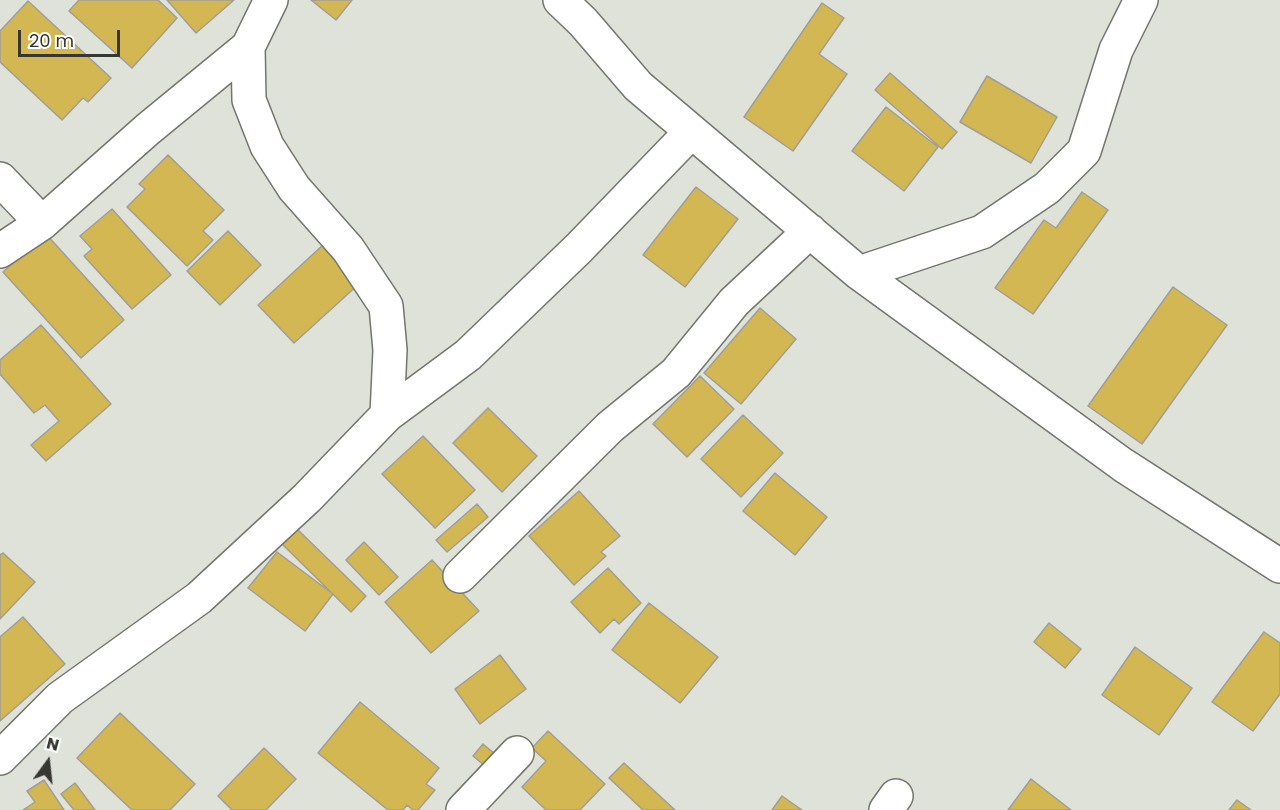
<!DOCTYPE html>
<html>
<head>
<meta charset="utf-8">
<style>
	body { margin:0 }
	#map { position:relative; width:1280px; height:810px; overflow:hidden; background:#dfe2d8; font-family:Poppins,sans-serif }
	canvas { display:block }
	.north { position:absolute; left:18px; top:732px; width:60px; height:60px; -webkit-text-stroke:4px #fff; paint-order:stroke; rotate:15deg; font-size:16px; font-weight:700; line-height:24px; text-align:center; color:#363733 }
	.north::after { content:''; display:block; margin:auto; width:21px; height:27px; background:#363733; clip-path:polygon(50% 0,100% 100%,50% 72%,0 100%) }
	.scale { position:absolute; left:18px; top:30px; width:102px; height:27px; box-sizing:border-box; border:3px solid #363733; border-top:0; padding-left:8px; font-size:18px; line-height:21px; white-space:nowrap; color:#363733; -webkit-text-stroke:4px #fff; paint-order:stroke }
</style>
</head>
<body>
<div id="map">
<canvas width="1280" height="810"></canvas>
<div class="north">N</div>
<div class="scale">20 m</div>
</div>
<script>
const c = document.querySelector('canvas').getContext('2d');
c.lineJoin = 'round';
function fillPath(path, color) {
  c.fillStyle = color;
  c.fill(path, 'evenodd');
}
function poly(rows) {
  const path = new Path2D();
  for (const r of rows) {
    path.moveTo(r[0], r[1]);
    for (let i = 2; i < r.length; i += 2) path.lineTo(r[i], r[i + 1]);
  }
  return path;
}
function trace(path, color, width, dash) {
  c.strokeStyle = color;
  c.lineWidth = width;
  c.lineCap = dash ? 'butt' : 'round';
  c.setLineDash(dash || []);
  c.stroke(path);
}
const building = poly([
	[79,0,158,0,177,18,132,68,69,11,79,0],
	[167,0,234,0,196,33,167,0],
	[311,0,352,0,336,20,311,0],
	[28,1,111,78,88,102,83,98,62,120,0,62,0,31,28,1],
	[822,3,844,18,819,54,847,74,793,151,744,117,822,3],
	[890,73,957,132,942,149,875,90,890,73],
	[987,76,1057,117,1031,163,960,122,987,76],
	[886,107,938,147,904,191,852,151,886,107],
	[168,155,224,210,203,231,213,240,187,266,127,207,145,189,139,184,168,155],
	[696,187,738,219,685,287,643,255,696,187],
	[1082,192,1108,210,1033,314,995,288,1044,220,1056,228,1082,192],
	[112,209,171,275,132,309,84,256,92,249,80,236,112,209],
	[228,231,261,265,220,305,187,271,228,231],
	[46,234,124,320,81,358,3,272,46,234],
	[324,244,360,283,294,343,258,305,324,244],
	[1173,287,1227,325,1142,444,1088,406,1173,287],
	[760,308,796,339,741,404,704,373,760,308],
	[41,325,111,404,46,461,31,445,59,421,45,405,34,413,0,374,0,360,41,325],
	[700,376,734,409,687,457,653,424,700,376],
	[488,408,537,456,502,492,453,443,488,408],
	[743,415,783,453,741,497,701,459,743,415],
	[423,436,475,490,435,528,382,474,423,436],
	[775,473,827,517,795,555,743,511,775,473],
	[579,491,620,536,601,552,606,556,574,585,529,536,579,491],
	[477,504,488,517,447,552,436,540,477,504],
	[297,529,366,596,351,612,282,544,297,529],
	[364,542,398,577,379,595,346,560,364,542],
	[277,552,333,594,305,631,248,588,277,552],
	[3,553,35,582,0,619,0,555,3,553],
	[432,560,479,611,431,653,385,602,432,560],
	[608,568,641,603,619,624,614,619,600,633,571,602,608,568],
	[649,603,718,657,680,703,612,650,649,603],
	[23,617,65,664,0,721,0,637,23,617],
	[1049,623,1081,649,1065,668,1034,642,1049,623],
	[1264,632,1280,643,1280,694,1253,731,1212,702,1264,632],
	[1135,647,1192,688,1159,735,1102,695,1135,647],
	[500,655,526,689,480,724,455,689,500,655],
	[360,702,439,768,426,784,435,790,418,810,413,810,407,805,403,810,388,810,318,753,360,702],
	[120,713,195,784,170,810,132,810,77,758,120,713],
	[548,731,605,784,580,810,546,810,522,787,546,761,532,748,548,731],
	[483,744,495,754,485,766,473,756,483,744],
	[264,748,296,779,266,810,232,810,218,796,264,748],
	[624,763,675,810,643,810,609,778,624,763],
	[1031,779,1071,810,1008,810,1031,779],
	[44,780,64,810,23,810,35,802,27,791,44,780],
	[75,783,95,810,74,810,61,794,75,783],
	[782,796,802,810,772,810,782,796],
	[1237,800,1251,810,1229,810,1237,800]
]);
fillPath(building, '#d2b752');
trace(building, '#a19f95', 1.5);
const street = poly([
	[560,0,583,22,638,86,859,273,1123,465,1280,566],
	[248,47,249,100,267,146,294,188,348,249,386,306,390,350,387,415],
	[0,179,42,223],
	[0,251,42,223,148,129,248,47,271,0],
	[859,273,982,232,1047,188,1084,151,1116,50,1141,0],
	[460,576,610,427,676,373,734,302,810,231],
	[0,758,60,698,199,598,307,498,387,415,468,355,579,248,691,132],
	[463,810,517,753],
	[886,810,896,796]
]);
trace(street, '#73766c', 36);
trace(street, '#fff', 33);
</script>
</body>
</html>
